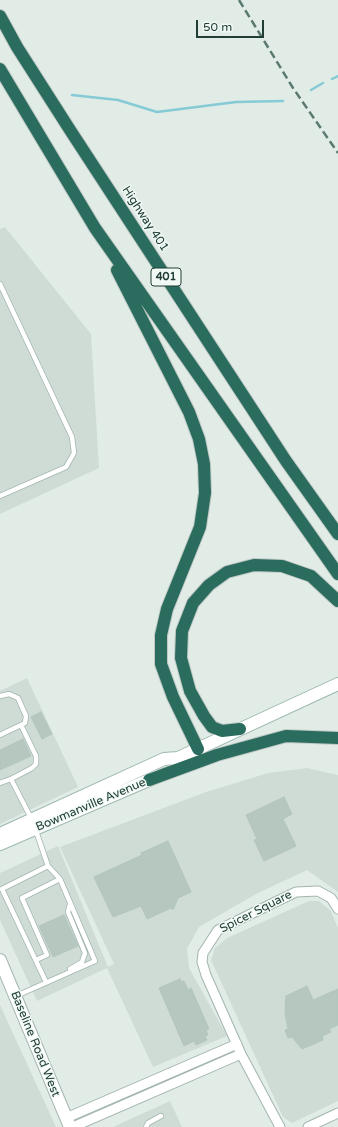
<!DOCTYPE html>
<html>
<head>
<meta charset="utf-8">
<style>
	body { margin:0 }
	#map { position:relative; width:338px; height:1127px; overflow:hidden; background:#e1ece7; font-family:"Varela Round",sans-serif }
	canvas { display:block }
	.scale { position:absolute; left:196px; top:20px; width:68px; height:18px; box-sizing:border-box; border:2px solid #203e35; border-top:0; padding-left:5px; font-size:12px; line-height:14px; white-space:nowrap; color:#203e35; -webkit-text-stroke:3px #f1f9f5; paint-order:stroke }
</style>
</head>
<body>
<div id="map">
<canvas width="338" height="1127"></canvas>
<div class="scale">50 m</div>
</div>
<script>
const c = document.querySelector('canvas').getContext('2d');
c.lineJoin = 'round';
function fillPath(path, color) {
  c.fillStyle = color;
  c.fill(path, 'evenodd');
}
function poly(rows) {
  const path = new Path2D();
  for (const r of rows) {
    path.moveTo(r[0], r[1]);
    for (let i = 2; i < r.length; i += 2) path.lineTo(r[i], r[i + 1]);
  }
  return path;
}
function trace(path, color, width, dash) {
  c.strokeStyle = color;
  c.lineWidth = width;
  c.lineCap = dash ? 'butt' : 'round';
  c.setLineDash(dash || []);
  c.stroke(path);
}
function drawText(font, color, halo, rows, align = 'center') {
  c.font = font + ' "Varela Round",sans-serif';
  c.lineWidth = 3;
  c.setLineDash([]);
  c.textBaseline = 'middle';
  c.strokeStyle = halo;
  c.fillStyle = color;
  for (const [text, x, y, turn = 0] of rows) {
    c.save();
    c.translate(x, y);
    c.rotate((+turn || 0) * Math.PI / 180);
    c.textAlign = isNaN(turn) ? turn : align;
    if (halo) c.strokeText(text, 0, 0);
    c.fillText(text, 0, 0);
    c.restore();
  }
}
fillPath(poly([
	[5,227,91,334,99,468,0,514,0,229],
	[27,678,78,787,0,824,0,691],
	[307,768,338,775,338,892,307,870,256,894,199,927,187,949,189,968,227,1036,153,1067,107,968,37,1001,0,920,0,873,58,846,108,967,114,964,60,847,206,792,268,773],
	[309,901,319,901,331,911,338,928,338,1101,292,1123,283,1117,211,960,215,948,227,938],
	[0,1005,56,1127,0,1127],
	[170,1101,182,1127,113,1127]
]), '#cfdcd6');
trace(poly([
	[332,79,338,76],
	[311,90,323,83],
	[72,95,118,100,157,112,236,102,283,101]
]), '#85cad5', 2.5);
const building = poly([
	[41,712,52,734,42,739,31,717,41,712],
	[23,739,31,756,0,770,0,750,23,739],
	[284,797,292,814,283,819,296,846,264,861,254,840,257,839,246,815,284,797],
	[168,841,191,892,178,898,173,910,171,908,147,919,141,906,113,917,94,877,142,855,141,853,168,841],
	[64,915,78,946,53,957,39,926,64,915],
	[180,979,181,982,184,981,188,990,191,988,209,1029,206,1030,208,1035,205,1036,207,1040,196,1045,194,1041,184,1046,159,988,180,979],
	[307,986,313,1000,338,989,338,1025,329,1029,331,1032,322,1036,323,1040,302,1049,292,1037,288,1038,285,1030,288,1029,285,1013,286,996,307,986]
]);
fillPath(building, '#b6c7c0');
trace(building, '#b3c6be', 1);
const service = poly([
	[0,284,72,437,74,453,66,467,0,496],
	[0,696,9,694,18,698,26,716,25,723,21,725],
	[0,735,21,725,36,756,36,764,32,768,11,779,31,818],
	[0,783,11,779],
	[70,904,68,912,85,953,82,962,70,969],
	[36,960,47,955,22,898,60,879],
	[46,982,2,889,48,866],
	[16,996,95,961,60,879,48,866,35,828],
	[146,1127,148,1123,161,1116]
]);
const minor = poly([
	[66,1118,237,1044],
	[73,1127,241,1054],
	[280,1127,241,1054,206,975,202,962,203,953,218,930,296,892,318,891,331,898,338,909],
	[308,1127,338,1113]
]);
const tertiary = poly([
	[0,960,70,1127]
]);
const secondary = poly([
	[0,834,164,759,178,758,338,684],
	[0,844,158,776]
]);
const motorway = poly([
	[0,16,17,47,70,130,286,461,338,534],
	[0,69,95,228,338,574],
	[117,270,189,412,199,439,204,464,205,493,200,527,167,609,161,635,161,664,173,697,198,749],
	[240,729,222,731,212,727,204,716,190,691,181,658,182,631,193,603,209,585,227,572,254,565,282,566,311,576,338,601],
	[149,780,217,755,286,736,338,738]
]);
trace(service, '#a3b4ae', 6);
trace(minor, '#a3b4ae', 11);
trace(tertiary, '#a3b4ae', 14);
trace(secondary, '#9eb9af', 14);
trace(motorway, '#c1c9c6', 14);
trace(service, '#fff', 4.5);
trace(minor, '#fff', 9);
trace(tertiary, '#fff', 12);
trace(secondary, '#fff', 12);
trace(motorway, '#2a6c5d', 12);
trace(poly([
	[239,0,293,88,338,153]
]), '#5a7a71', 2.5, [8, 4]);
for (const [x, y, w] of [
	[166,277,30]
]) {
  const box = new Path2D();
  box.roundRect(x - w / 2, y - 9, w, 18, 3);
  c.fillStyle = '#f1f9f5';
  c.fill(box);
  trace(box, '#203e35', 1);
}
drawText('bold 11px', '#203e35', null, [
	["401",166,277]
]);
drawText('12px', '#203e35', '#f1f9f5', [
	["Highway 401",145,219,57],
	["Bowmanville Avenue",91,805,-23],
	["Spicer Square",256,912,-27],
	["Baseline Road West",35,1044,68]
]);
</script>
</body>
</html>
